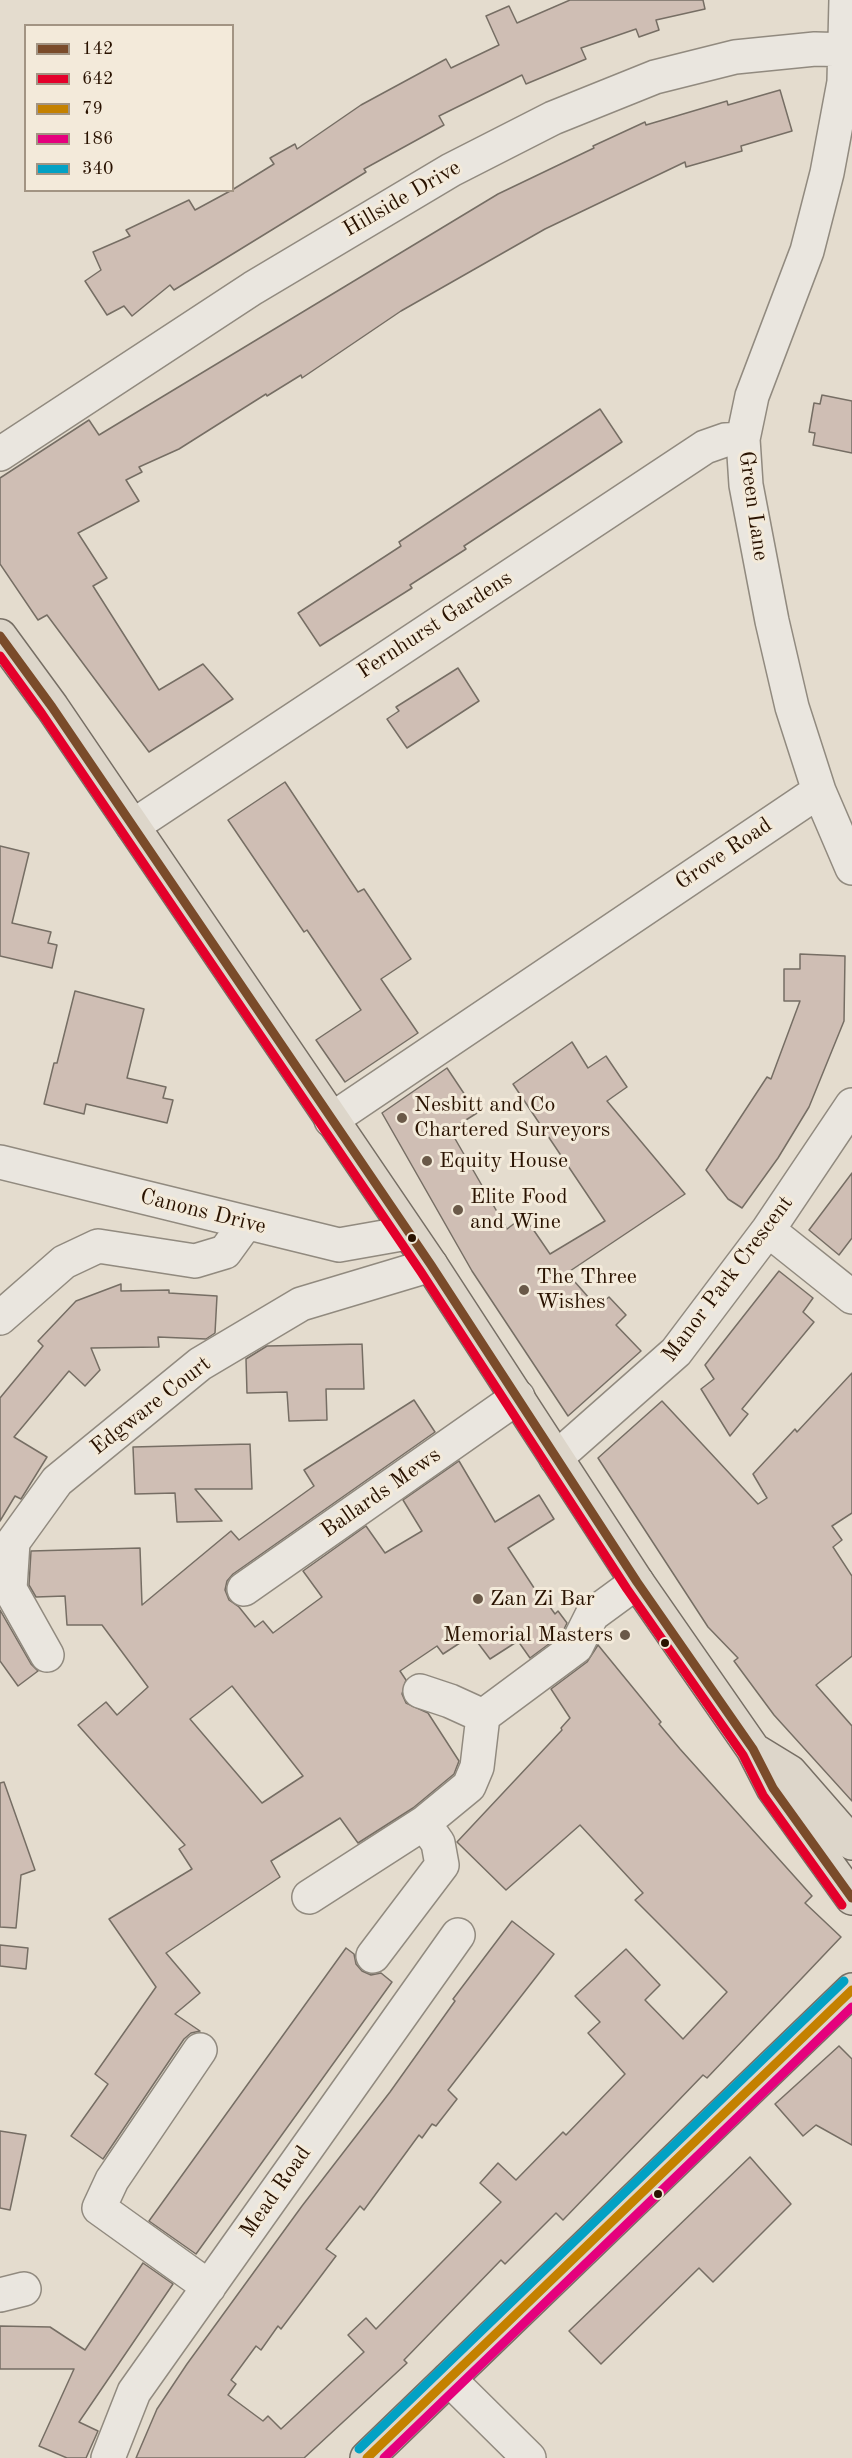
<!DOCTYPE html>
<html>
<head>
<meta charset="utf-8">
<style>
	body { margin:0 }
	#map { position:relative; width:852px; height:2458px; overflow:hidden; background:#e4dcce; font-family:"Old Standard TT",serif }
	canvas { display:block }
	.legend { position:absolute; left:24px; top:24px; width:210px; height:168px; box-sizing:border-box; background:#f3eada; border:2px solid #a29483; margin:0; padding:8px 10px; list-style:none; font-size:18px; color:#291200 }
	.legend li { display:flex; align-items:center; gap:12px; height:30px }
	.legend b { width:30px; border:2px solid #a29483 }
</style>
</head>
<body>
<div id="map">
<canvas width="852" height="2458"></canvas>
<ul class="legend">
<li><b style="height:8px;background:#7a4b2a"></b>142</li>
<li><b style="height:8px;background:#e4002b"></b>642</li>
<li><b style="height:8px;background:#c48100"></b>79</li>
<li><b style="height:8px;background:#e5007d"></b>186</li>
<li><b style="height:8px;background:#02a1c4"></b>340</li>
</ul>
</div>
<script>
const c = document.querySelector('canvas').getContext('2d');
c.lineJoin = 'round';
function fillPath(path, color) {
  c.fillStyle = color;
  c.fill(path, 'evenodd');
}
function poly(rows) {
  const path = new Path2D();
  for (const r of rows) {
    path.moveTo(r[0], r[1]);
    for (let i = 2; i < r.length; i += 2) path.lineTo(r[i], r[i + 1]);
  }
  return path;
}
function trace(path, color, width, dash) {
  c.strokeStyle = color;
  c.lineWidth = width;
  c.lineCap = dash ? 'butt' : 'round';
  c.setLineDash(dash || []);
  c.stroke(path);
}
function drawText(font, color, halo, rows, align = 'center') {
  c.font = font + ' "Old Standard TT",serif';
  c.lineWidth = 6;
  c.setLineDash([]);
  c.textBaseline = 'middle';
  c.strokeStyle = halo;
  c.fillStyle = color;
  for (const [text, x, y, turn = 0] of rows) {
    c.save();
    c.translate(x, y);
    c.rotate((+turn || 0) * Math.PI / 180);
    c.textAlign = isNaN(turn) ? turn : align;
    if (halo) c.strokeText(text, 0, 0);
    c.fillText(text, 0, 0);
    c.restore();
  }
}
const building = poly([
	[570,0,703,0,705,9,656,20,659,30,639,37,636,29,581,48,586,59,526,84,522,75,439,116,444,125,364,169,366,172,174,290,170,285,132,316,124,306,107,315,85,281,101,270,93,252,130,236,126,230,189,200,195,210,232,190,274,164,270,158,295,144,297,149,361,105,446,59,451,68,499,45,486,16,509,6,517,23,570,0],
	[780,90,792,131,741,146,742,151,686,167,685,162,545,229,401,311,302,378,301,375,267,396,266,394,179,449,139,467,142,472,126,480,139,501,78,533,107,578,93,586,159,690,203,664,233,699,149,752,47,615,38,620,0,564,0,478,89,420,99,435,498,194,594,148,593,146,645,122,646,125,727,101,728,105,780,90],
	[822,395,852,401,852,453,813,445,815,433,809,432,814,403,820,404,822,395],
	[600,409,622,442,464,546,466,549,410,585,412,588,320,646,298,613,401,546,399,542,600,409],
	[458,668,479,701,407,748,387,719,399,711,396,707,458,668],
	[285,782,358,892,364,889,411,959,381,979,418,1033,345,1082,316,1040,361,1010,307,930,304,932,228,820,285,782],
	[0,846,29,853,12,923,51,932,48,943,57,945,52,968,0,956,0,846],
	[800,954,845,956,844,1021,809,1107,778,1158,742,1208,728,1199,706,1170,767,1077,771,1079,800,1001,784,1001,784,969,800,969,800,954],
	[75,991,144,1009,127,1078,166,1087,163,1098,173,1100,167,1123,86,1104,84,1114,44,1104,54,1063,57,1063,75,991],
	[572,1042,588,1068,606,1056,627,1087,607,1101,685,1194,567,1273,597,1307,609,1297,626,1315,616,1325,641,1351,568,1416,472,1271,382,1113,447,1068,477,1113,450,1130,507,1229,524,1216,550,1254,605,1221,513,1084,572,1042],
	[852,1173,852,1238,839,1255,809,1230,852,1173],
	[779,1271,813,1298,803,1312,814,1322,742,1409,748,1414,730,1436,701,1389,714,1379,705,1365,779,1271],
	[121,1284,121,1291,169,1290,169,1293,217,1296,215,1333,206,1339,158,1337,159,1347,91,1348,100,1370,85,1386,69,1371,14,1437,47,1457,21,1499,15,1496,0,1521,0,1398,43,1346,38,1341,76,1301,121,1284],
	[362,1344,364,1389,326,1389,327,1420,289,1421,287,1392,247,1393,246,1359,267,1346,362,1344],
	[852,1373,852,1513,832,1526,842,1540,833,1547,852,1576,852,1656,816,1685,852,1726,852,1801,774,1715,734,1661,738,1658,708,1627,598,1458,662,1401,758,1504,767,1498,753,1474,795,1429,797,1432,852,1373],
	[414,1400,435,1432,233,1574,227,1581,225,1590,229,1600,239,1607,255,1627,263,1621,273,1633,322,1597,303,1571,366,1526,385,1553,422,1531,403,1500,459,1461,495,1522,539,1495,554,1519,508,1548,538,1594,540,1593,555,1614,558,1611,567,1623,561,1635,530,1658,518,1641,490,1659,472,1635,443,1654,437,1646,400,1671,406,1680,402,1694,406,1703,428,1713,459,1761,454,1774,413,1808,358,1843,340,1818,271,1861,280,1877,166,1953,200,1993,175,2014,200,2031,191,2033,184,2039,103,2159,71,2136,108,2084,95,2074,156,1987,109,1919,192,1869,179,1849,185,1845,78,1725,106,1702,117,1715,148,1687,102,1625,67,1625,65,1596,36,1597,29,1585,31,1551,140,1548,142,1605,231,1531,239,1540,314,1486,304,1470,414,1400],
	[232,1686,303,1776,262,1803,190,1719,232,1686],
	[250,1444,252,1489,195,1489,222,1521,177,1522,175,1493,135,1494,133,1447,250,1444],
	[0,1610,31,1664,38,1671,18,1686,0,1661,0,1610],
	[598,1645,661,1722,659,1724,680,1749,812,1896,805,1903,841,1937,707,2078,703,2075,563,2220,556,2213,505,2264,501,2260,404,2360,407,2363,304,2458,136,2458,157,2409,187,2364,302,2206,390,2092,455,2001,453,1999,512,1921,554,1954,448,2090,457,2099,436,2126,432,2124,422,2138,419,2135,364,2210,360,2206,326,2249,336,2256,281,2329,278,2326,261,2350,256,2346,231,2380,236,2384,228,2395,263,2421,268,2416,281,2429,364,2352,348,2335,366,2318,376,2329,501,2202,480,2183,498,2163,516,2180,563,2132,566,2135,625,2074,588,2033,600,2022,575,1996,626,1949,660,1985,645,2000,683,2039,727,1992,635,1900,643,1893,580,1825,506,1890,457,1842,562,1730,561,1728,570,1718,551,1689,587,1662,598,1645],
	[4,1782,35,1870,21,1875,16,1928,0,1927,0,1783,4,1782],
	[0,1945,28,1948,26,1969,0,1966,0,1945],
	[346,1948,354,1954,356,1964,362,1971,371,1975,381,1973,392,1982,196,2254,149,2221,346,1948],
	[839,2046,852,2059,852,2145,816,2125,803,2136,775,2104,839,2046],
	[0,2131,26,2135,10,2210,0,2208,0,2131],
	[750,2157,791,2204,713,2282,699,2268,601,2364,569,2331,750,2157],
	[143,2263,173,2284,79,2422,98,2431,86,2458,67,2458,39,2446,74,2369,0,2369,0,2326,50,2327,85,2350,143,2263]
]);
fillPath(building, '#cfbeb4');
trace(building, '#766e64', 1.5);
const minor = poly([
	[846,0,844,82,827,173,807,251,752,396,743,439,746,485,772,621,792,707,819,791,852,868],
	[0,454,253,288,451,170,553,118,655,77,735,57,815,49,852,50],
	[133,826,705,447,725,440,743,439],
	[331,1120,819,791],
	[0,1162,339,1245,407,1233],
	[768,1230,852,1297],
	[0,1318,64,1262,98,1246,195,1261,225,1252,246,1223],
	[556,1458,676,1352,768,1230,852,1105],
	[244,1589,518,1397],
	[47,1655,10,1589,13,1542,57,1481,200,1364,301,1304,431,1265],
	[420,1691,450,1701,483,1716,576,1647,592,1615,637,1582],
	[309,1897,424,1823,469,1786,477,1767,483,1716],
	[373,1956,442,1865,438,1843,424,1823],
	[200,2050,112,2180,99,2208,209,2287],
	[0,2295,24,2289],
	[449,2379,529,2458],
	[108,2458,134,2392,458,1935]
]);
const major = poly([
	[0,636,52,707,431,1265,637,1582,753,1749,773,1788,852,1898],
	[754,1750,790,1772,852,1843],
	[367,2458,852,1990]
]);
trace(minor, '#918a7f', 36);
trace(major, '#766e64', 36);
trace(minor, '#eae6df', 33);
trace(major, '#ddd6ca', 33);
trace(poly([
	[0,636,52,707,431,1265,637,1582,753,1749,773,1788,852,1898]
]), '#7a4b2a', 9);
trace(poly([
	[0,656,42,714,421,1272,627,1589,743,1755,763,1795,842,1905]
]), '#e4002b', 9);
trace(poly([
	[367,2458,852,1990]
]), '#c48100', 9);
trace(poly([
	[384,2458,852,2007]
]), '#e5007d', 9);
trace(poly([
	[359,2449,844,1981]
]), '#02a1c4', 9);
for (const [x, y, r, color] of [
	[402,1118,6,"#6a5948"],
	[427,1161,6,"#6a5948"],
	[458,1210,6,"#6a5948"],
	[412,1238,5,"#291200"],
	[524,1290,6,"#6a5948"],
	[478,1599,6,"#6a5948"],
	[625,1635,6,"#6a5948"],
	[665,1643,5,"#291200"],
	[658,2194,5,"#291200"]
]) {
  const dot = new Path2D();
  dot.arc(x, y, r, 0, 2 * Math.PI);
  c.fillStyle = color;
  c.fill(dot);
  trace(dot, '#f3eada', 2);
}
drawText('22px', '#291200', '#f3eada', [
	["Hillside Drive",402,199,-30],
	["Green Lane",753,506,82],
	["Fernhurst Gardens",435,625,-33],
	["Grove Road",724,854,-34],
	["Canons Drive",203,1212,14],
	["Manor Park Crescent",728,1279,-53],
	["Edgware Court",151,1406,-38],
	["Ballards Mews",381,1493,-35],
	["Mead Road",276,2192,-55]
]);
drawText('22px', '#291200', '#f3eada', [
	["Nesbitt and Co",414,1105],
	["Chartered Surveyors",414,1130],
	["Equity House",439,1161],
	["Elite Food",470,1197],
	["and Wine",470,1222],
	["The Three",536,1277],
	["Wishes",536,1302],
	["Zan Zi Bar",490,1599],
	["Memorial Masters",613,1635,"right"]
], 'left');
</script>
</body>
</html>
